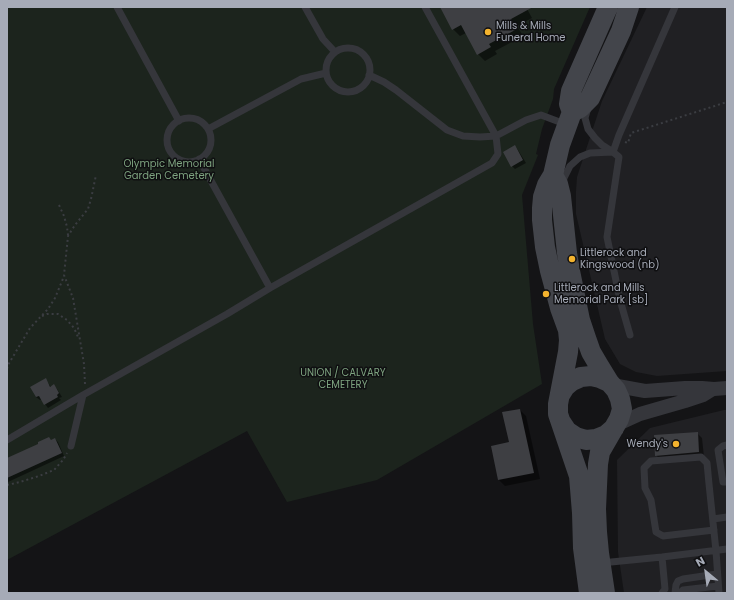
<!DOCTYPE html>
<html>
<head>
<meta charset="utf-8">
<style>
	body { margin:0 }
	#map { position:relative; width:734px; height:600px; overflow:hidden; background:#141416; font-family:Poppins,sans-serif }
	canvas { display:block }
	.frame { position:absolute; inset:0; border:8px solid #a6abb7; pointer-events:none }
	.north { position:absolute; left:686px; top:552px; width:40px; height:40px; -webkit-text-stroke:3px #0f0f11; paint-order:stroke; rotate:331deg; font-size:11px; font-weight:700; line-height:16px; text-align:center; color:#a6abb7 }
	.north::after { content:''; display:block; margin:auto; width:14px; height:18px; background:#a6abb7; clip-path:polygon(50% 0,100% 100%,50% 72%,0 100%) }
</style>
</head>
<body>
<div id="map">
<canvas width="734" height="600"></canvas>
<div class="frame"></div>
<div class="north">N</div>
</div>
<script>
const c = document.querySelector('canvas').getContext('2d');
c.lineJoin = 'round';
function fillPath(path, color) {
  c.fillStyle = color;
  c.fill(path, 'evenodd');
}
function poly(rows) {
  const path = new Path2D();
  for (const r of rows) {
    if (r.length === 3) {
      path.moveTo(r[0] + r[2], r[1]);
      path.arc(r[0], r[1], r[2], 0, 2 * Math.PI);
      continue;
    }
    path.moveTo(r[0], r[1]);
    for (let i = 2; i < r.length; i += 2) path.lineTo(r[i], r[i + 1]);
  }
  return path;
}
function trace(path, color, width, dash) {
  c.strokeStyle = color;
  c.lineWidth = width;
  c.lineCap = dash ? 'butt' : 'round';
  c.setLineDash(dash || []);
  c.stroke(path);
}
function drawText(font, color, halo, rows, align = 'center') {
  c.font = font + ' Poppins,sans-serif';
  c.lineWidth = 3;
  c.setLineDash([]);
  c.textBaseline = 'middle';
  c.strokeStyle = halo;
  c.fillStyle = color;
  for (const [text, x, y, turn = 0] of rows) {
    c.save();
    c.translate(x, y);
    c.rotate((+turn || 0) * Math.PI / 180);
    c.textAlign = isNaN(turn) ? turn : align;
    if (halo) c.strokeText(text, 0, 0);
    c.fillText(text, 0, 0);
    c.restore();
  }
}
fillPath(poly([
	[647,7,727,7,727,371,657,376,636,372,620,364,605,339,576,214,576,191,577,177,602,101],
	[724,410,727,410,727,593,624,593,618,552,617,460,650,428]
]), '#202023');
fillPath(poly([
	[7,7,590,7,554,89,553,99,542,129,536,154,538,155,522,195,533,324,542,384,377,480,287,502,247,431,7,560]
]), '#1c241d');
fillPath(poly([
	[441,7,526,7,532,18,517,26,523,36,495,51,497,54,485,61,478,54,466,33,460,36,453,29],
	[515,146,518,150,526,163,515,169,512,166],
	[45,379,51,387,54,386,57,389,62,397,59,398,61,400,48,408,45,404,42,399,40,400,36,397],
	[520,410,526,416,540,479,505,486,499,480,492,446,510,443],
	[697,433,702,438,704,457,661,460,656,455],
	[49,438,52,441,55,439,58,442,64,456,8,482,7,481,7,459,40,444]
]), '#0007');
fillPath(poly([
	[440,7,533,7,511,19,517,29,489,44,491,47,477,55,461,25,452,30],
	[515,145,523,160,511,167,503,152],
	[46,378,50,387,54,384,59,393,57,395,58,397,44,405,39,396,36,397,30,387],
	[520,409,534,473,498,480,491,446,509,442,502,412],
	[698,432,699,452,655,456,654,435],
	[49,437,51,440,55,438,62,453,7,478,7,458,38,444,38,442]
]), '#3e3f43');
trace(poly([
	[625,142,628,143,631,133,727,102],
	[59,205,64,216,67,227,68,235],
	[42,316,47,314,58,314,67,320,74,328,78,337],
	[7,369,8,365,30,328,48,309,55,298,60,286,64,276],
	[85,384,84,364,73,298,64,275,68,236,75,225,88,209,91,199,96,175],
	[7,485,20,482,39,476,54,470,63,460,67,453]
]), '#3b3d42', 2, [2, 3]);
trace(poly([
	[117,7,179,121],
	[305,7,323,39,335,52],
	[348,70,22],
	[369,75,384,82,396,90,447,130,463,136,480,137,496,136,425,7],
	[588,108,585,118,588,129,595,138,602,145,613,152],
	[189,140,22],
	[208,129,301,79,326,73],
	[199,159,270,288],
	[563,185,564,178,570,166,580,157,590,153,613,152],
	[630,335,620,300,607,237,619,157,613,152,619,135,675,7],
	[7,440,83,395,227,314,270,288,492,163,498,154,496,136,526,120,541,115,565,124],
	[727,445,723,446,718,450,723,482,727,482],
	[71,446,83,395],
	[713,519,727,517],
	[714,530,663,536,656,532,651,500,645,488,644,468,651,461,701,457,707,463,709,484,716,551,719,593],
	[601,563,662,557,727,549],
	[662,593,665,589,662,557],
	[675,593,676,585,678,581,683,579,717,574],
	[680,593,683,590,718,586]
]), '#35363b', 7);
trace(poly([
	[612,385,645,391,685,388,702,388,714,389,727,388],
	[616,425,640,414,685,401,703,395,711,390]
]), '#35363b', 14);
trace(poly([
	[572,112,580,108,590,98,621,31,629,7],
	[553,175,558,184,561,196,567,253,570,271,580,320,586,338,591,352,598,364,609,382,616,390,620,399,622,409,619,419,600,452,598,464,596,509,597,532,599,553,605,593],
	[560,395,565,387,572,381,581,377,591,376,600,378,609,382],
	[561,422,567,431,576,437,586,440,596,439,606,435,614,428],
	[589,593,583,548,582,513,579,476,558,414,558,404,568,352,569,340,568,330,560,308,550,271,545,247,542,220,542,208,543,197,547,185,553,175,560,145,572,112,569,104,571,91,608,7]
]), '#43454b', 20);
for (const [x, y, r, color] of [
	[488,32,4,"#f4b32e"],
	[572,259,4,"#f4b32e"],
	[546,294,4,"#f4b32e"],
	[676,444,4,"#f4b32e"]
]) {
  const dot = new Path2D();
  dot.arc(x, y, r, 0, 2 * Math.PI);
  c.fillStyle = color;
  c.fill(dot);
  trace(dot, '#0f0f11', 1.5);
}
drawText('10px', '#a6abb7', '#0f0f11', [
	["Mills & Mills",496,26],
	["Funeral Home",496,38],
	["Littlerock and",580,253],
	["Kingswood (nb)",580,265],
	["Littlerock and Mills",554,288],
	["Memorial Park [sb]",554,300],
	["Wendy's",668,444,"right"]
], 'left');
drawText('10px', '#7da27f', '#0f0f11', [
	["Olympic Memorial",169,164],
	["Garden Cemetery",169,176],
	["UNION / CALVARY",343,373],
	["CEMETERY",343,385]
]);
</script>
</body>
</html>
